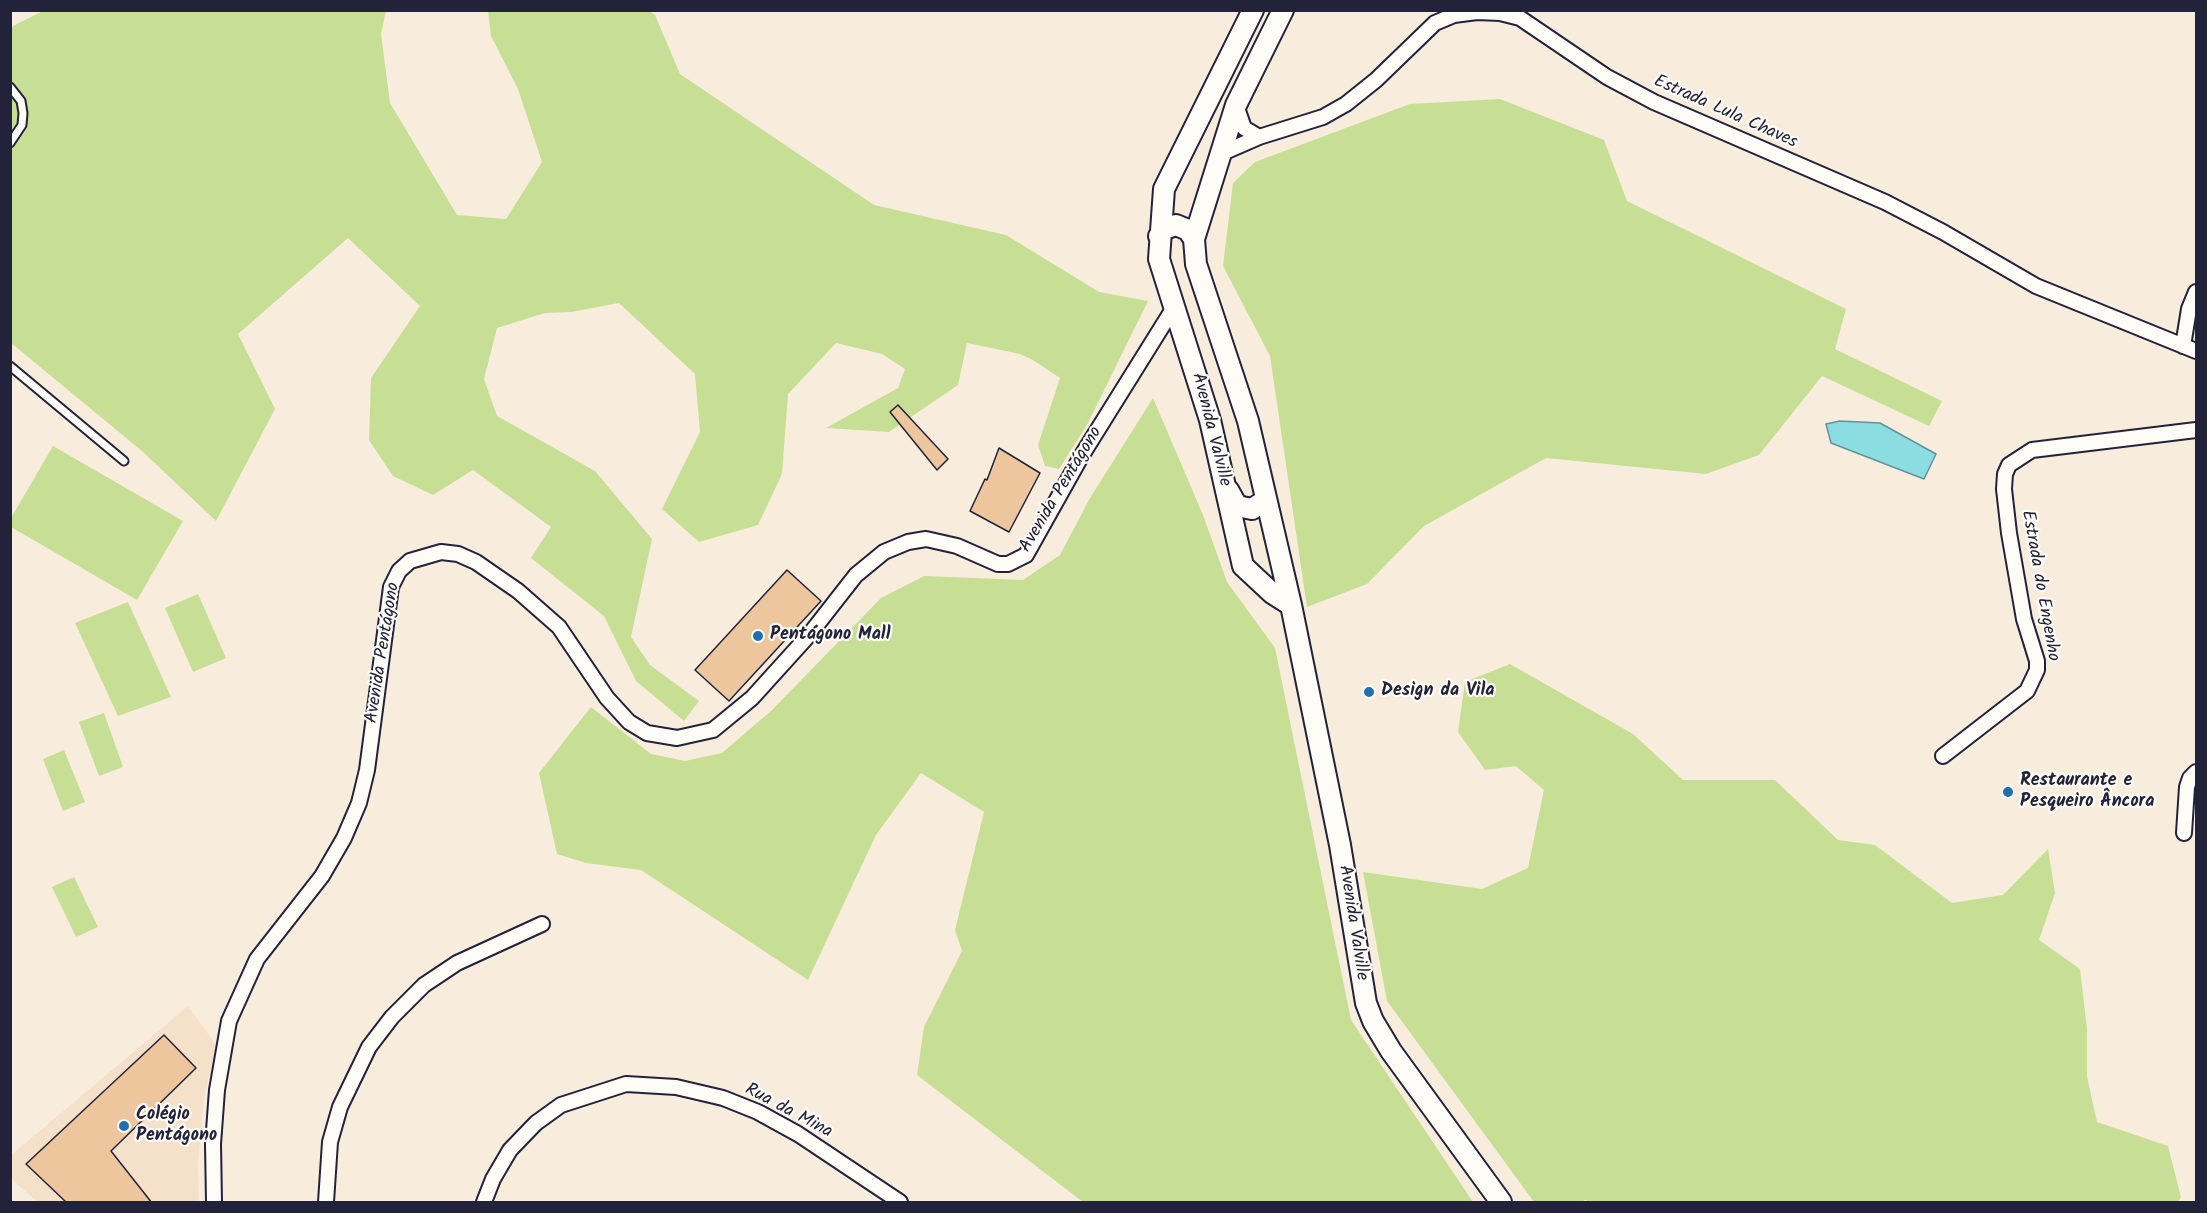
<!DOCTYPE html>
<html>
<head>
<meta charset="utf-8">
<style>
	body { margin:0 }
	#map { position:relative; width:2207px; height:1213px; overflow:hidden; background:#f8ecdc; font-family:Kalam,sans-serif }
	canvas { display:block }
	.frame { position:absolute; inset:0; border:12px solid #22223b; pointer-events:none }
</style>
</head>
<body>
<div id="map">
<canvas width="2207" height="1213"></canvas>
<div class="frame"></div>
</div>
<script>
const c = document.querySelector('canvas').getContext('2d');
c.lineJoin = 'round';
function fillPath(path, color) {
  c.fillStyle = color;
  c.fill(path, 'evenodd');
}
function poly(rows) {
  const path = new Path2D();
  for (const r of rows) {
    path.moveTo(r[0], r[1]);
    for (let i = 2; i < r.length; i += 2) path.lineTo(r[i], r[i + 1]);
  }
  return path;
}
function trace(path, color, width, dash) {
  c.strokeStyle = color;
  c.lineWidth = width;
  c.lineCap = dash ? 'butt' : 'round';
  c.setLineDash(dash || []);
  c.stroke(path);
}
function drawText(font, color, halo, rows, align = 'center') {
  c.font = font + ' Kalam,sans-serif';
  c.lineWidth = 4.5;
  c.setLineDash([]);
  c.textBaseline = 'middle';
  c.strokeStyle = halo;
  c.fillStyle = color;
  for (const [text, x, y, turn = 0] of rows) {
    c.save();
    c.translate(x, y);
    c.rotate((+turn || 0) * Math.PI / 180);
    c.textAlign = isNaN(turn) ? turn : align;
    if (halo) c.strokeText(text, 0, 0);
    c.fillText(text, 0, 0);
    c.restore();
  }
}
fillPath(poly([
	[188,1006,217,1046,204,1096,198,1164,199,1202,37,1202,11,1178,10,1156]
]), '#f5e1c9');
fillPath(poly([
	[45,10,386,11,381,34,390,103,457,215,506,219,542,162,518,89,491,36,488,11,649,11,655,15,680,74,874,205,1006,235,1099,292,1148,301,1088,423,1059,469,1045,466,1038,445,1060,378,1033,360,1020,354,967,343,958,385,889,432,826,428,898,388,905,369,882,354,836,343,788,394,782,474,758,525,699,542,662,509,700,432,695,374,619,303,571,312,545,313,497,328,484,379,497,416,595,471,652,539,631,637,650,665,699,701,684,721,636,681,604,616,531,558,551,527,473,470,433,495,393,476,369,440,371,378,420,306,348,238,238,334,275,409,216,521,142,451,11,343,10,31,13,26],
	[1500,99,1604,140,1627,201,1846,309,1835,349,1942,401,1929,426,1822,376,1759,455,1706,474,1546,458,1424,526,1367,584,1307,607,1270,356,1223,266,1233,183,1255,162,1410,104],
	[1153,398,1203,515,1227,582,1275,648,1351,1020,1473,1202,1083,1202,917,1075,924,1027,962,951,955,930,984,812,921,773,876,835,808,980,641,870,586,863,557,854,539,773,591,707,651,754,685,761,722,753,772,710,881,598,924,576,1023,580,1060,555,1090,498],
	[53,446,183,521,137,600,11,527,11,518],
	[198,594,226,658,193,672,165,608],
	[128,602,171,697,118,716,75,623],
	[1510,664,1633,734,1683,780,1775,780,1838,840,1875,845,1952,903,2003,895,2048,849,2055,893,2039,940,2080,969,2087,1029,2087,1077,2097,1122,2168,1146,2181,1197,2178,1202,1589,1202,1586,1200,1580,1202,1534,1202,1387,1001,1363,872,1482,889,1528,868,1544,790,1516,766,1485,770,1458,732,1465,682],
	[104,713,123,767,99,776,79,722],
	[64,750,85,802,63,811,43,759],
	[74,877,98,927,76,937,52,887]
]), '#c7df94');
const water = poly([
	[1840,421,1880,423,1936,454,1924,479,1831,443,1826,424,1840,421]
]);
fillPath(water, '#8bdde2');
trace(water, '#61929f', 1.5);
const building = poly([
	[898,405,948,459,937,470,890,412,898,405],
	[999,448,1040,473,1009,532,970,511,985,479,987,480,999,448],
	[787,570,821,601,729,701,695,670,787,570],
	[164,1035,196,1068,111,1151,152,1203,67,1203,26,1164,164,1035]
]);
fillPath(building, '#eec69e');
trace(building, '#22223b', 1.5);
const lane = poly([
	[10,87,21,101,23,113,22,125,10,143],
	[10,366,124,461]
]);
const street = poly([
	[1236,105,1244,128,1259,137],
	[1220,154,1259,137,1323,117,1346,104,1376,80,1435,23,1454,15,1477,12,1500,13,1520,18,1607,77,1654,102,1885,202,1943,232,2036,286,2196,351],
	[2183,346,2189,309,2196,292],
	[1943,756,2027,691,2037,670,2037,661,2024,619,2009,533,2004,489,2005,474,2009,465,2032,450,2196,430],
	[2184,833,2187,787,2190,778,2196,772],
	[214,1202,213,1144,217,1090,229,1021,257,959,322,876,344,838,359,803,367,770,391,587,399,571,410,561,441,552,458,554,476,562,518,591,559,627,607,698,629,722,647,733,677,738,713,730,752,698,809,635,856,575,884,552,908,542,926,539,957,546,998,564,1008,564,1026,555,1082,455,1173,309],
	[326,1202,330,1142,340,1107,369,1047,392,1017,424,985,457,963,542,924],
	[484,1202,493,1179,510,1150,536,1123,561,1105,626,1084,676,1087,723,1098,758,1112,798,1134,900,1202]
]);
const secondary = poly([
	[1253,10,1164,189,1159,259,1210,420,1243,566,1272,593,1291,605],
	[1283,10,1236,105,1194,239,1196,264,1248,421,1291,605,1340,845,1366,1003,1373,1021,1391,1051,1501,1202],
	[1159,236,1164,229,1176,225,1188,230,1194,239],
	[1228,490,1237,506,1252,509,1266,500]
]);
trace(lane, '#22223b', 11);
trace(street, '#22223b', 18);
trace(secondary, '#22223b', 24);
trace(lane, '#fdfcf7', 7);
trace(street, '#fdfcf7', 14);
trace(secondary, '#fdfcf7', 20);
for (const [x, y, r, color] of [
	[758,636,6,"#1f6fb2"],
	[1369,692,6,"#1f6fb2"],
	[2008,792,6,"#1f6fb2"],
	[124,1126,6,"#1f6fb2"]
]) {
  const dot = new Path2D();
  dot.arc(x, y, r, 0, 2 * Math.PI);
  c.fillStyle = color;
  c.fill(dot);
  trace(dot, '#fdfcf7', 2);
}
drawText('18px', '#22223b', '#fdfcf7', [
	["Estrada Lula Chaves",1725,113,24],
	["Avenida Valville",1210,430,76],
	["Avenida Pentágono",1062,490,-59],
	["Estrada do Engenho",2039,586,80],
	["Avenida Pentágono",384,653,-81],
	["Avenida Valville",1352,923,81],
	["Rua da Mina",788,1112,28]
]);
drawText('bold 18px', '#22223b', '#fdfcf7', [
	["Pentágono Mall",770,636],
	["Design da Vila",1381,692],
	["Restaurante e",2020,782],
	["Pesqueiro Âncora",2020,803],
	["Colégio",136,1116],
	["Pentágono",136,1137]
], 'left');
</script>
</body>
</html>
